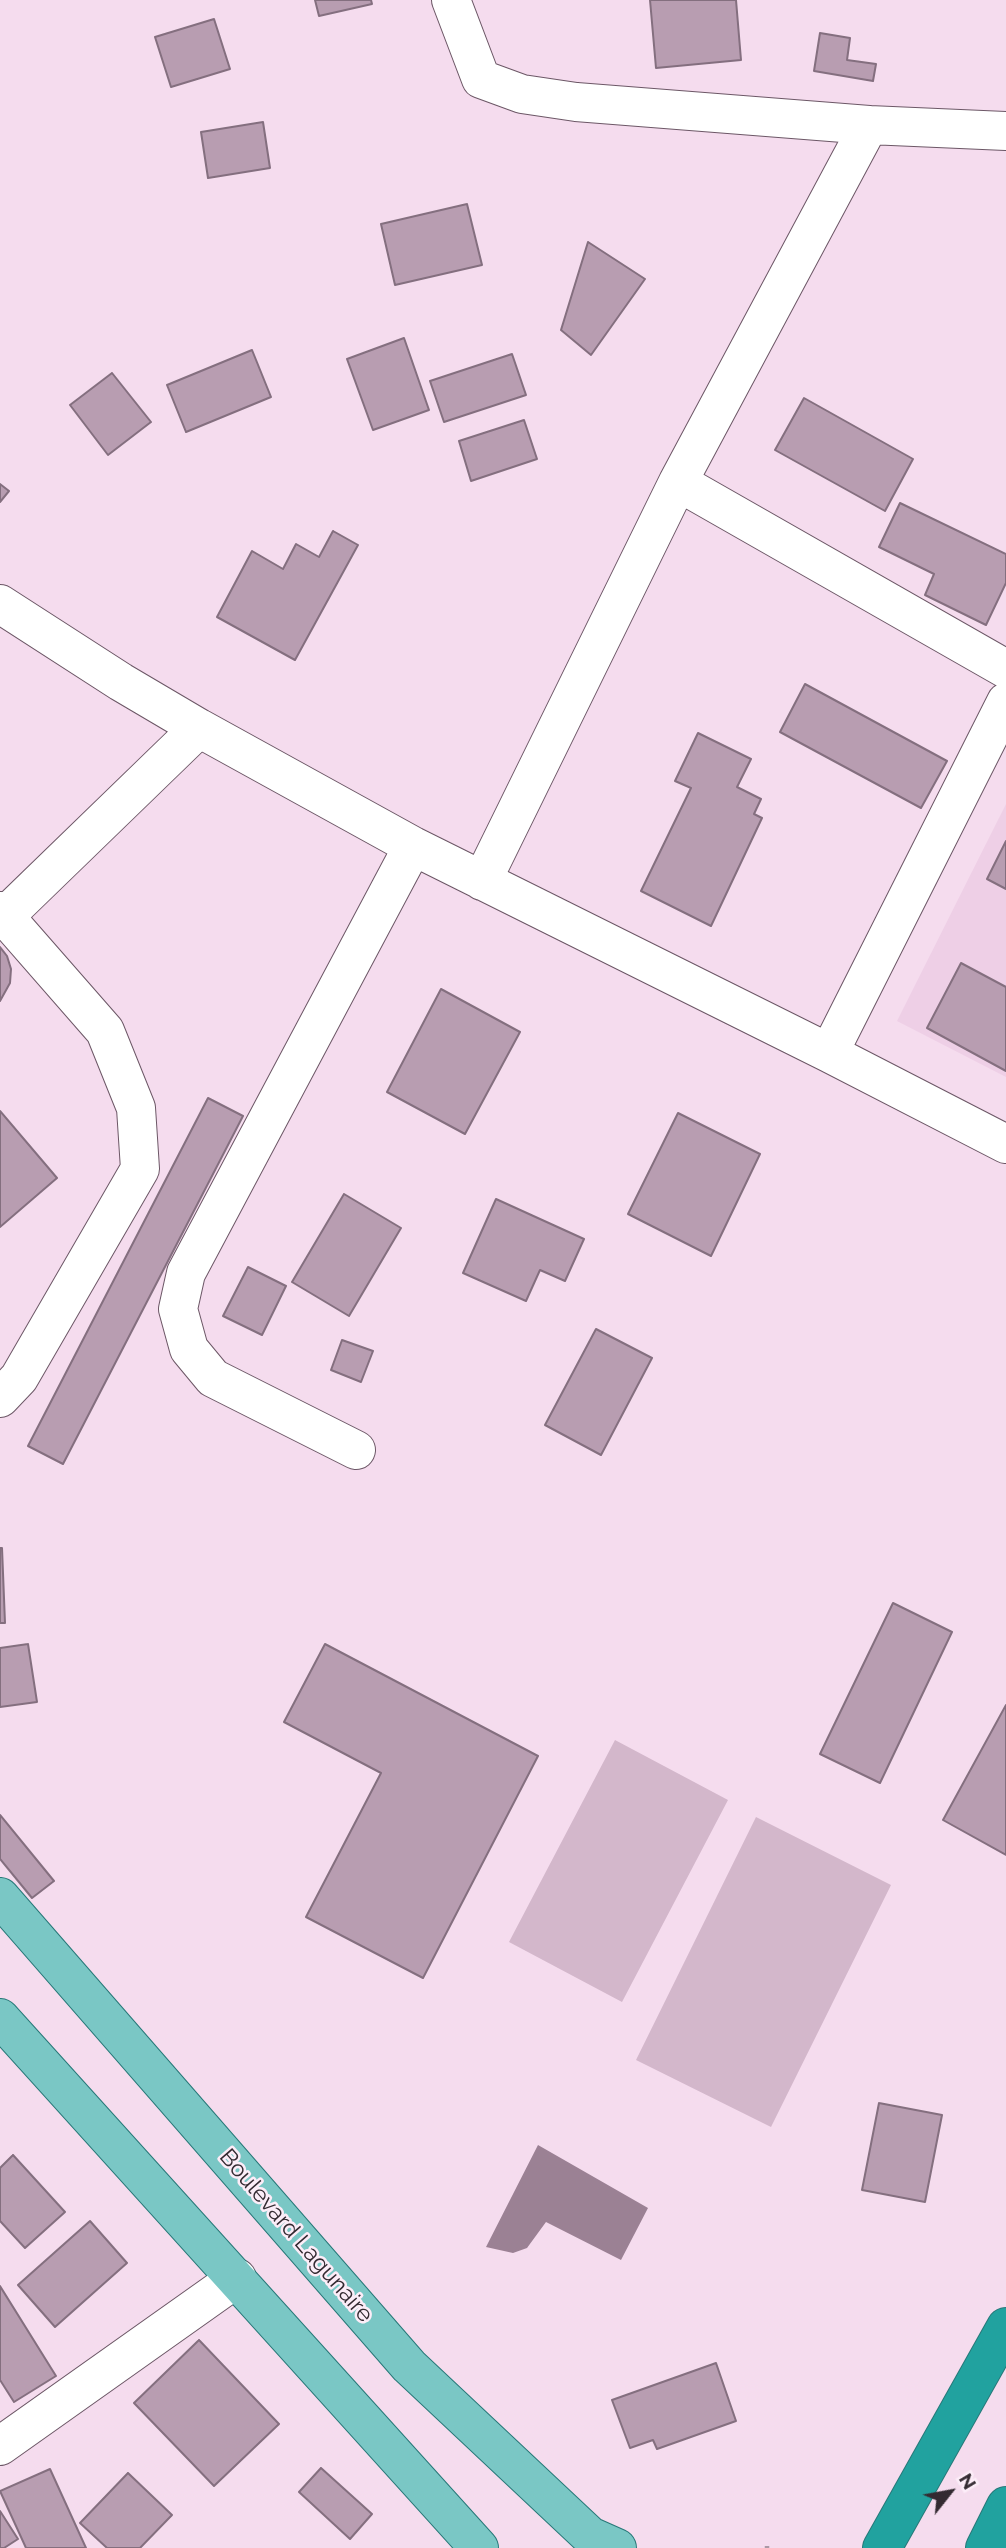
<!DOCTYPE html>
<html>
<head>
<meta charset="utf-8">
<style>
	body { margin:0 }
	#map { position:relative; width:1006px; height:2548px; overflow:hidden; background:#f5dcee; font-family:Raleway,sans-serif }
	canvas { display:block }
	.north { position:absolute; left:915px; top:2457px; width:70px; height:70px; -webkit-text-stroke:5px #fcedf8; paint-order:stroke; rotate:59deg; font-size:19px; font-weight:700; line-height:28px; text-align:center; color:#332a31 }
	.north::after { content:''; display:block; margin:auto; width:24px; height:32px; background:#332a31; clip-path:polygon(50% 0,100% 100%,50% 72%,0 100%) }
</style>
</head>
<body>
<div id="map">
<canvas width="1006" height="2548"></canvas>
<div class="north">N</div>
</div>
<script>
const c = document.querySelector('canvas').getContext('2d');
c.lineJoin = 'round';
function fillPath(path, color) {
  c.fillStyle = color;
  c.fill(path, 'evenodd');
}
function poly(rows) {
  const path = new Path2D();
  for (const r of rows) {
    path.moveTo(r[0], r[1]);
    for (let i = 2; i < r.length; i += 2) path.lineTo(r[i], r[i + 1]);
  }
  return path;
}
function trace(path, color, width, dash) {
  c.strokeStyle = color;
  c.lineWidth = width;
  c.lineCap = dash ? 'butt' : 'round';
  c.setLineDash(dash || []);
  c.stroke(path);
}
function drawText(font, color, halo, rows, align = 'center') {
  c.font = font + ' Raleway,sans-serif';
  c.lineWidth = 5;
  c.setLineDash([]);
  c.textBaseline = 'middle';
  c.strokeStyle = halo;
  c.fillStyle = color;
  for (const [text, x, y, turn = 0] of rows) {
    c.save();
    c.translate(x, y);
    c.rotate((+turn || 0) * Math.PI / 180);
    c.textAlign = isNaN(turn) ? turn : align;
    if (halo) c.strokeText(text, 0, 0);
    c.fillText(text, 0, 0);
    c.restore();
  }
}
fillPath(poly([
	[1006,804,1006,1077,897,1021]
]), '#eecfe6');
fillPath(poly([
	[615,1740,728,1800,622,2002,509,1942],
	[756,1817,891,1885,771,2127,636,2060]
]), '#d3b7cb');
fillPath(poly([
	[538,2145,648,2208,621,2260,546,2222,527,2248,513,2253,486,2247]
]), '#9b8194');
const building = poly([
	[315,0,371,0,372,4,319,16,315,0],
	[650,0,736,0,741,60,656,68,650,0],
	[214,19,230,69,171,87,155,37,214,19],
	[820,33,850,38,847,60,876,64,873,81,814,71,820,33],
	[263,122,270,168,208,178,201,132,263,122],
	[467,204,482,265,395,285,381,224,467,204],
	[588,242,645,279,591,355,561,330,588,242],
	[404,338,429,410,373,430,347,359,404,338],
	[252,350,271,397,186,432,167,385,252,350],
	[512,354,526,395,444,422,430,381,512,354],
	[112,373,151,422,108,455,70,405,112,373],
	[804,398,913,459,885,511,775,450,804,398],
	[524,420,537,459,471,481,459,441,524,420],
	[0,484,9,491,0,502,0,484],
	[900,503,1006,554,1006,583,986,625,925,595,934,574,879,547,900,503],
	[333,531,358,545,295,660,217,617,252,551,283,569,296,544,319,557,333,531],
	[805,684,947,761,921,808,780,732,805,684],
	[698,733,751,759,737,787,761,799,754,814,762,818,711,926,641,891,691,788,675,781,698,733],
	[1006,841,1006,889,987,879,1006,841],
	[0,947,7,956,11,969,10,983,0,1001,0,947],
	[961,963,1006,987,1006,1071,927,1028,961,963],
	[441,989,520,1032,465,1134,387,1092,441,989],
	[208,1098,243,1116,63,1464,28,1446,208,1098],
	[0,1111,57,1178,0,1227,0,1111],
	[678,1113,760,1154,711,1256,628,1214,678,1113],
	[344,1194,401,1228,349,1316,292,1282,344,1194],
	[496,1199,584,1239,565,1281,540,1270,526,1301,463,1273,496,1199],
	[248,1267,286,1286,262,1335,223,1316,248,1267],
	[596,1329,652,1358,601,1455,545,1425,596,1329],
	[342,1340,373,1351,361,1382,331,1370,342,1340],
	[0,1548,2,1548,5,1623,0,1623,0,1548],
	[893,1603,952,1632,880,1783,820,1754,893,1603],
	[28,1644,37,1702,0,1707,0,1648,28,1644],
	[325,1644,538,1756,423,1978,306,1917,381,1773,284,1722,325,1644],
	[1006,1705,1006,1855,943,1820,1006,1705],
	[0,1815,54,1881,32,1898,0,1859,0,1815],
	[879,2103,942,2115,925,2202,862,2190,879,2103],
	[13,2155,65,2212,25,2248,0,2221,0,2168,13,2155],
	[90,2221,127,2263,55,2327,18,2285,90,2221],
	[0,2286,56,2376,14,2402,0,2380,0,2286],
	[199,2340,279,2424,214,2486,134,2403,199,2340],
	[716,2363,736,2421,657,2449,653,2440,630,2448,612,2400,716,2363],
	[321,2468,372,2514,350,2539,299,2492,321,2468],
	[50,2469,86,2548,26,2548,0,2491,50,2469],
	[128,2473,172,2515,140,2548,107,2548,80,2523,128,2473],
	[0,2511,18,2539,4,2548,0,2548,0,2511]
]);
fillPath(building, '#b89db1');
trace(building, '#846f7f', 2);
const minor = poly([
	[451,0,481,79,522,94,576,102,869,125,1006,131],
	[678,482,1006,669],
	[0,604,121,682,199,728,413,846,829,1053,1006,1144],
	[482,881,678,482,869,125],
	[0,911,105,1031,136,1108,140,1169,19,1378,0,1398],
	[5,916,199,728],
	[829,1053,1006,702],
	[356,1450,213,1378,189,1349,178,1309,186,1273,413,846],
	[0,2446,237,2278]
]);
const major = poly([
	[0,1897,409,2366,590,2536,617,2548],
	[0,2018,479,2548]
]);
const highway = poly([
	[882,2548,1006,2327],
	[985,2548,1006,2506]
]);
trace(minor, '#6c5766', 40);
trace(major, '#277878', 40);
trace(highway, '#277878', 40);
trace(poly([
	[767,2548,767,2546]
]), '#ab98a5', 4.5, [3.5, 3.5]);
trace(minor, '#fff', 38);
trace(major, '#7ac7c5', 38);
trace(highway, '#21a29f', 38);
drawText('23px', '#332a31', '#fcedf8', [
	["Boulevard Lagunaire",296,2236,49]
]);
</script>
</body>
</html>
